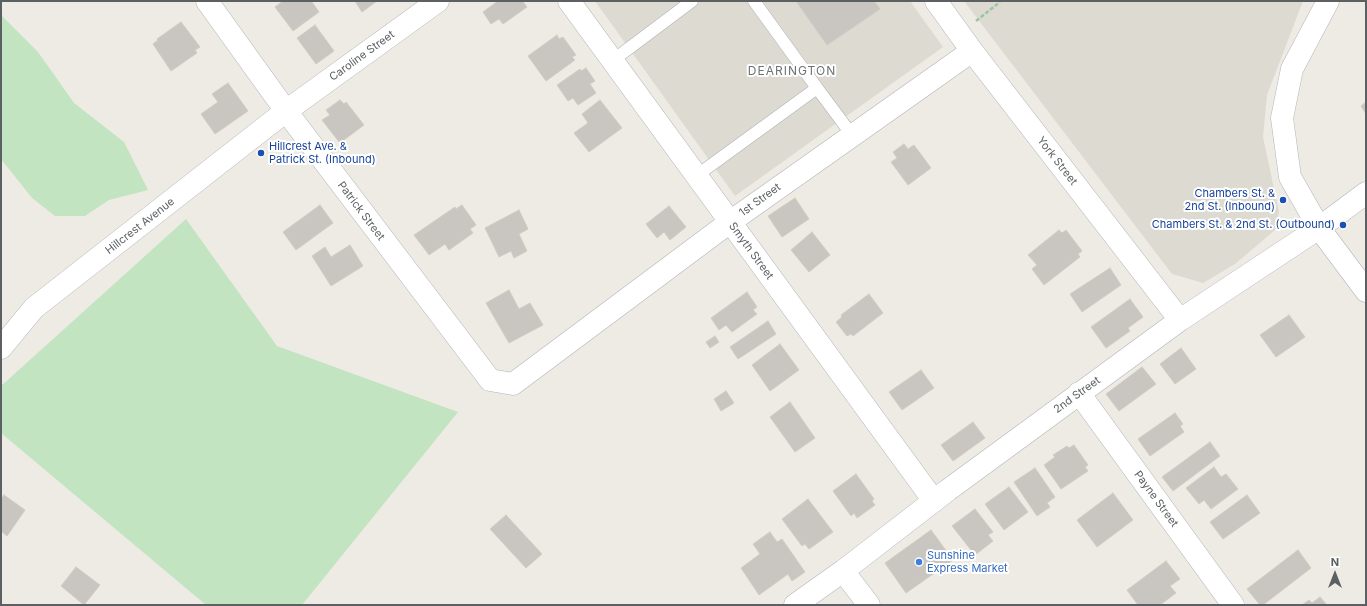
<!DOCTYPE html>
<html>
<head>
<meta charset="utf-8">
<style>
	body { margin:0 }
	#map { position:relative; width:1367px; height:606px; overflow:hidden; background:#edebe4; font-family:Inter,sans-serif }
	canvas { display:block }
	.frame { position:absolute; inset:0; border:2px solid #5c6063; pointer-events:none }
	.north { position:absolute; left:1315px; top:554px; width:40px; height:40px; -webkit-text-stroke:3px #fff; paint-order:stroke; rotate:0deg; font-size:11px; font-weight:700; line-height:16px; text-align:center; color:#5c6063 }
	.north::after { content:''; display:block; margin:auto; width:14px; height:18px; background:#5c6063; clip-path:polygon(50% 0,100% 100%,50% 72%,0 100%) }
</style>
</head>
<body>
<div id="map">
<canvas width="1367" height="606"></canvas>
<div class="frame"></div>
<div class="north">N</div>
</div>
<script>
const c = document.querySelector('canvas').getContext('2d');
c.lineJoin = 'round';
function fillPath(path, color) {
  c.fillStyle = color;
  c.fill(path, 'evenodd');
}
function poly(rows) {
  const path = new Path2D();
  for (const r of rows) {
    path.moveTo(r[0], r[1]);
    for (let i = 2; i < r.length; i += 2) path.lineTo(r[i], r[i + 1]);
  }
  return path;
}
function trace(path, color, width, dash) {
  c.strokeStyle = color;
  c.lineWidth = width;
  c.lineCap = dash ? 'butt' : 'round';
  c.setLineDash(dash || []);
  c.stroke(path);
}
function drawText(font, color, halo, rows, align = 'center') {
  c.font = font + ' Inter,sans-serif';
  c.lineWidth = 4;
  c.setLineDash([]);
  c.textBaseline = 'middle';
  c.strokeStyle = halo;
  c.fillStyle = color;
  for (const [text, x, y, turn = 0] of rows) {
    c.save();
    c.translate(x, y);
    c.rotate((+turn || 0) * Math.PI / 180);
    c.textAlign = isNaN(turn) ? turn : align;
    if (halo) c.strokeText(text, 0, 0);
    c.fillText(text, 0, 0);
    c.restore();
  }
}
fillPath(poly([
	[595,1,910,1,943,47,735,196],
	[964,1,1303,1,1267,95,1263,137,1279,212,1275,230,1235,264,1203,283,1172,274]
]), '#dddad2');
fillPath(poly([
	[1,15,38,52,74,103,124,142,148,190,109,200,85,216,55,216,32,198,1,159],
	[186,219,277,346,458,412,302,605,206,605,1,433,1,386]
]), '#c3e4c1');
const building = poly([
	[283,1,313,1,312,2,319,12,293,31,275,7,283,1],
	[355,1,377,1,362,12,355,1],
	[498,1,524,1,523,2,527,7,503,24,499,19,491,24,483,12,498,1],
	[796,1,874,1,880,9,827,45,796,1],
	[181,22,200,47,195,50,197,53,171,71,153,44,158,40,157,39,181,22],
	[315,25,334,51,316,64,297,38,315,25],
	[557,35,559,39,563,37,576,55,572,57,575,60,546,81,528,56,557,35],
	[586,68,595,81,590,84,596,93,578,105,573,98,568,101,557,85,580,69,581,71,586,68],
	[228,83,248,111,215,134,201,114,218,102,212,94,228,83],
	[340,100,344,104,346,102,364,125,340,143,322,120,330,115,326,110,340,100],
	[600,100,622,128,589,152,574,133,588,123,582,114,600,100],
	[1366,102,1366,114,1361,106,1366,102],
	[904,144,908,149,914,145,931,168,908,185,891,162,897,158,893,152,904,144],
	[795,198,809,219,782,237,768,216,795,198],
	[320,205,333,223,296,250,283,232,320,205],
	[462,205,476,225,470,229,473,233,449,250,445,244,429,255,414,235,455,207,456,209,462,205],
	[669,206,686,227,670,240,664,232,657,238,646,224,669,206],
	[519,210,528,229,519,234,527,251,514,258,511,251,499,257,485,228,519,210],
	[1059,230,1062,233,1066,230,1082,251,1078,254,1080,257,1044,285,1032,269,1037,265,1028,255,1059,230],
	[812,232,830,255,809,272,791,250,812,232],
	[350,245,363,266,331,286,312,256,325,247,331,257,350,245],
	[1110,268,1121,285,1082,312,1070,294,1110,268],
	[509,290,519,309,530,303,543,325,509,343,486,303,509,290],
	[747,292,757,307,753,310,757,314,732,332,726,325,719,330,711,318,747,292],
	[869,294,883,313,853,336,851,334,847,336,836,322,842,317,841,315,869,294],
	[1130,299,1143,317,1128,328,1130,331,1106,348,1091,327,1130,299],
	[1289,315,1305,337,1276,357,1260,335,1289,315],
	[768,321,776,334,738,359,730,347,768,321],
	[715,336,719,342,710,348,706,342,715,336],
	[780,344,799,370,770,391,752,365,780,344],
	[1181,348,1196,369,1175,384,1160,364,1181,348],
	[1142,367,1156,384,1119,411,1106,394,1142,367],
	[921,370,934,388,902,410,889,392,921,370],
	[726,391,734,403,721,411,714,399,726,391],
	[790,402,815,438,795,452,770,417,790,402],
	[1175,413,1183,424,1180,426,1184,432,1150,456,1138,439,1175,413],
	[973,422,985,438,953,461,941,445,973,422],
	[1210,442,1220,456,1173,491,1162,477,1210,442],
	[1074,445,1088,465,1085,467,1088,471,1061,489,1044,465,1055,457,1053,455,1067,446,1069,448,1074,445],
	[1214,467,1221,477,1226,474,1238,489,1211,509,1204,500,1199,504,1186,488,1214,467],
	[1035,468,1055,497,1047,503,1050,507,1037,516,1014,482,1035,468],
	[856,474,874,499,872,501,875,505,857,518,854,513,851,516,833,491,856,474],
	[1009,487,1028,512,1004,530,985,504,1009,487],
	[1113,493,1133,520,1097,547,1077,520,1113,493],
	[4,495,25,510,7,536,1,531,1,499,4,495],
	[1247,495,1260,513,1223,539,1210,522,1247,495],
	[808,499,833,532,809,549,805,544,802,546,782,519,808,499],
	[975,509,993,532,988,535,993,541,975,555,952,526,975,509],
	[506,515,542,554,526,568,490,529,506,515],
	[931,530,953,560,906,593,885,563,931,530],
	[770,532,777,542,782,539,805,572,792,581,788,574,759,595,741,568,760,554,753,544,770,532],
	[1298,550,1311,568,1263,605,1260,605,1247,589,1298,550],
	[1166,561,1180,579,1170,586,1176,593,1160,605,1138,605,1127,590,1166,561],
	[76,567,100,585,84,605,61,586,76,567],
	[1320,597,1327,605,1302,605,1309,600,1312,603,1320,597]
]);
fillPath(building, '#c9c5c0');
trace(building, '#d2ccc2', 1);
const lane = poly([
	[612,61,692,1],
	[817,88,852,135],
	[696,176,817,88,754,1]
]);
const street = poly([
	[207,1,286,111,490,380,513,384,730,222,972,51],
	[569,1,934,501],
	[936,1,972,51,1180,320],
	[1328,1,1292,69,1282,118,1290,177,1319,228,1366,291],
	[1,348,34,308,286,111,438,1],
	[1079,393,1233,605],
	[843,571,869,605],
	[795,605,843,571,948,490,1180,320,1319,228,1366,193]
]);
trace(lane, '#b1b4b8', 13);
trace(street, '#b1b4b8', 23);
trace(poly([
	[976,21,1000,2]
]), '#9bc5a4', 2.5, [4, 2]);
trace(lane, '#fff', 12);
trace(street, '#fff', 22);
for (const [x, y, r, color] of [
	[261,153,4,"#1a4fb4"],
	[1283,200,4,"#1a4fb4"],
	[1343,225,4,"#1a4fb4"],
	[919,562,4,"#3f7fe0"]
]) {
  const dot = new Path2D();
  dot.arc(x, y, r, 0, 2 * Math.PI);
  c.fillStyle = color;
  c.fill(dot);
  trace(dot, '#fff', 1.5);
}
drawText('11px', '#5c6063', '#fff', [
	["Caroline Street",362,56,-36],
	["York Street",1057,161,52],
	["1st Street",760,200,-36],
	["Patrick Street",361,211,53],
	["Hillcrest Avenue",140,226,-38],
	["Smyth Street",751,251,54],
	["2nd Street",1077,395,-36],
	["Payne Street",1156,499,54]
]);
drawText('11px', '#164399', '#fff', [
	["Hillcrest Ave. &",269,147,"left"],
	["Patrick St. (Inbound)",269,160,"left"],
	["Chambers St. &",1275,194],
	["2nd St. (Inbound)",1275,207],
	["Chambers St. & 2nd St. (Outbound)",1335,225]
], 'right');
drawText('11px', '#366cbe', '#fff', [
	["Sunshine",927,556],
	["Express Market",927,569]
], 'left');
c.letterSpacing = '1px';
drawText('12px', '#6d7275', '#fff', [
	["DEARINGTON",792,71]
]);
c.letterSpacing = '0px';
</script>
</body>
</html>
